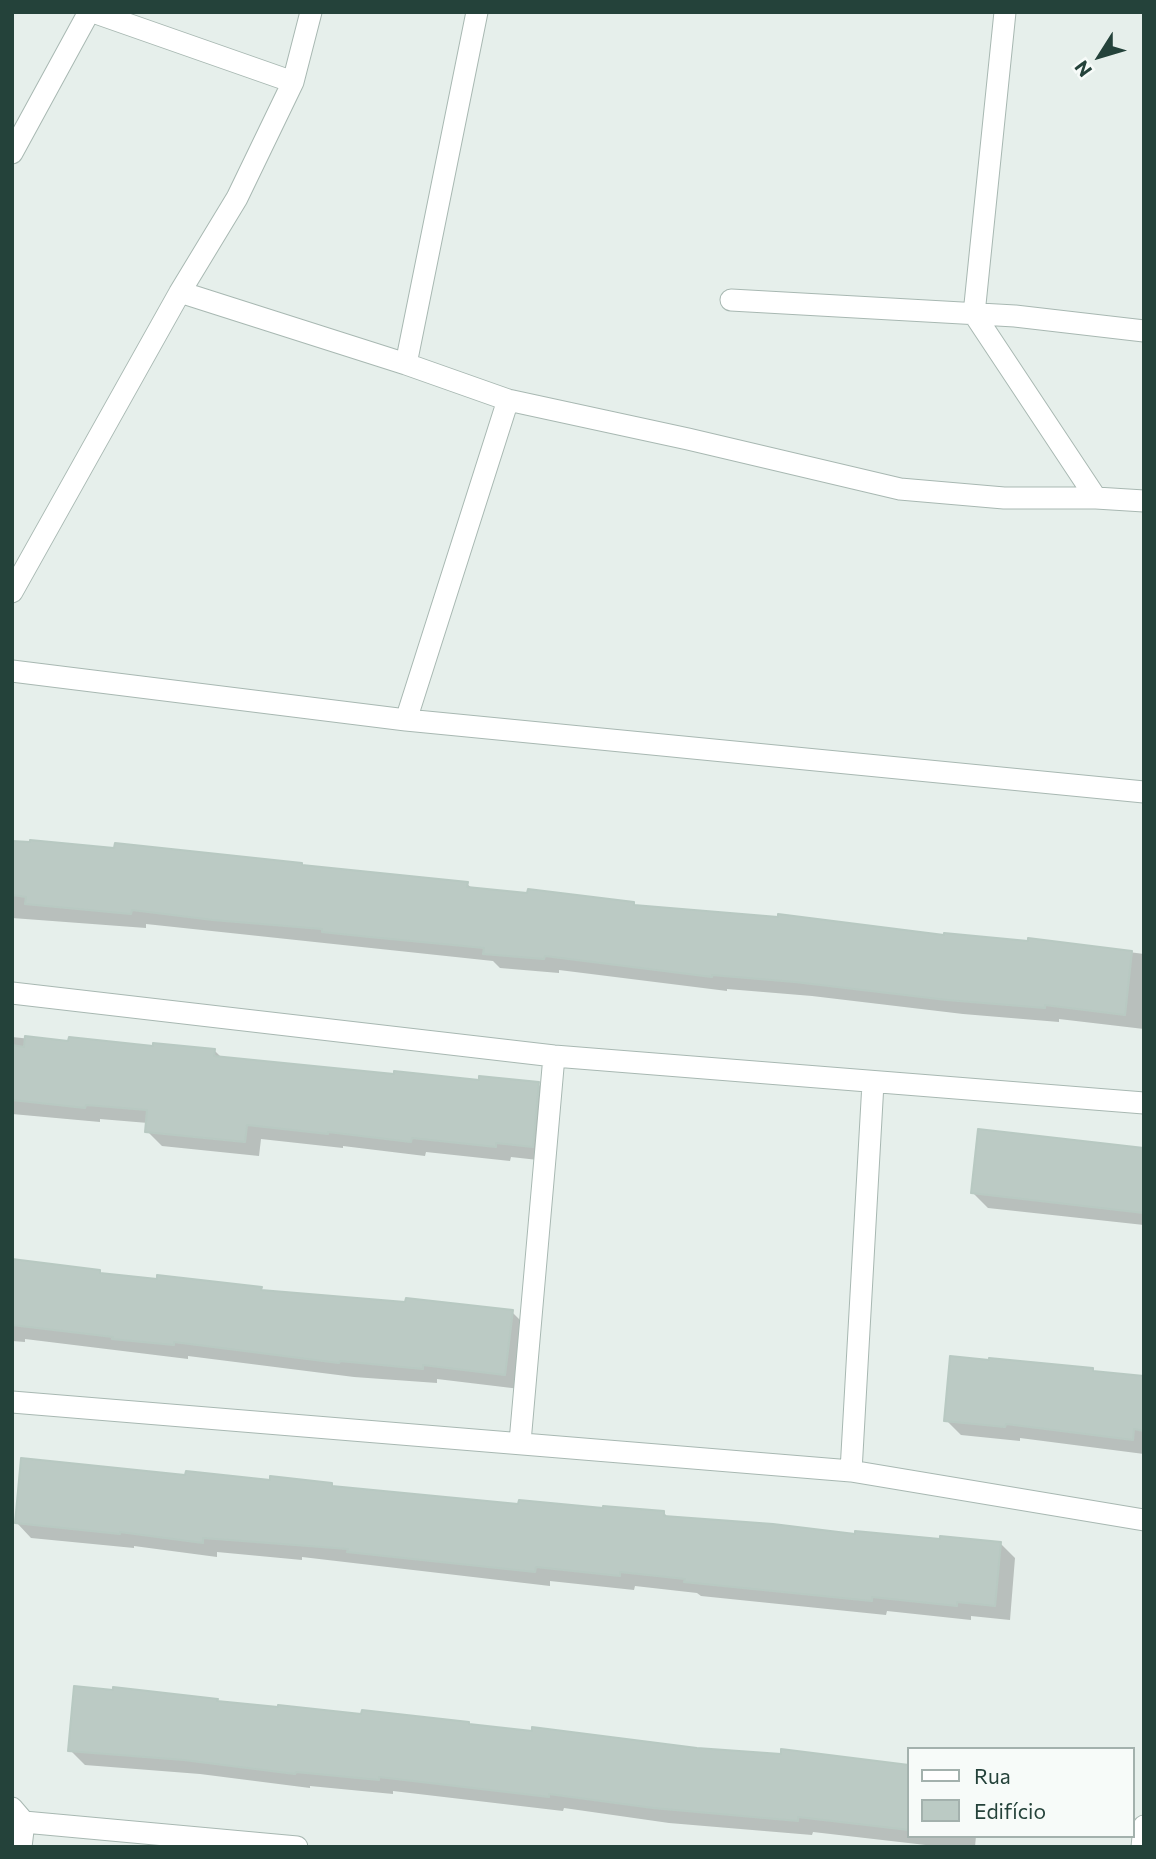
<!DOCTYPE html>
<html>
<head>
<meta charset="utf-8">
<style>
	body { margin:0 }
	#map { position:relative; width:1156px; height:1859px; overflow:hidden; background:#e6efeb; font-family:Commissioner,sans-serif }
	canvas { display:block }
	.frame { position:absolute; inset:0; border:14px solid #24423a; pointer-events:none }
	.legend { position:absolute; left:907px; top:1747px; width:228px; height:91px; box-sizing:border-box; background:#f7fbf9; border:2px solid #a3b1ad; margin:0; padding:9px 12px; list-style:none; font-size:21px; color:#24423a }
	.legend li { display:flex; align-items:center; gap:14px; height:35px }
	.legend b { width:35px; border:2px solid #a3b1ad }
	.north { position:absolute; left:1065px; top:21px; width:70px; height:70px; -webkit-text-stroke:5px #f7fbf9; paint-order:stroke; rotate:233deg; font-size:19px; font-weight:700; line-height:28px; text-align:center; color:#24423a }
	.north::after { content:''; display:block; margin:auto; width:24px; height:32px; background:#24423a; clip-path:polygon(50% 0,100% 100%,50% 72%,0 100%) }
</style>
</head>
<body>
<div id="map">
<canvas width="1156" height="1859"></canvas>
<div class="frame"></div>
<ul class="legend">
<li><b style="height:9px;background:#fff"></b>Rua</li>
<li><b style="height:19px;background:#bbcac4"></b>Edifício</li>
</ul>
<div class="north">N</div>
</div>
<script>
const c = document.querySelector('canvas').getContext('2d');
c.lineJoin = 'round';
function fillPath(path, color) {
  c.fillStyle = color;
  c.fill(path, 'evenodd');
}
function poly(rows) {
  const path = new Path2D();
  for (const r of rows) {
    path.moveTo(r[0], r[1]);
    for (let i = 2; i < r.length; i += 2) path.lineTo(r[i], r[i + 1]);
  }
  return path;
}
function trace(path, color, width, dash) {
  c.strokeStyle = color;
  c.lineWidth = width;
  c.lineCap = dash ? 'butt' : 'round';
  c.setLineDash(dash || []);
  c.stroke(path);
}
fillPath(poly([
	[12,842,302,864,305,867,467,884,473,889,634,903,637,907,946,937,1029,943,1030,939,1144,954,1144,1029,1059,1019,1059,1022,963,1014,812,996,727,989,727,991,559,970,559,973,500,968,493,961,146,924,146,928,12,918],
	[12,1037,70,1043,214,1050,223,1059,480,1082,538,1084,553,1098,547,1161,511,1157,510,1161,426,1152,425,1156,343,1146,343,1148,261,1139,259,1156,162,1146,147,1131,148,1123,100,1119,100,1122,12,1114],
	[1143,1146,1144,1225,988,1208,973,1193,1142,1150],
	[12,1261,100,1272,102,1275,261,1289,264,1292,512,1312,527,1327,520,1389,437,1379,437,1383,354,1377,188,1356,188,1359,25,1339,25,1342,12,1341],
	[1144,1378,1144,1454,1020,1438,1020,1441,961,1435,946,1420],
	[187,1477,331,1484,335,1488,520,1506,664,1513,669,1518,857,1536,1000,1543,1015,1558,1010,1620,971,1616,971,1620,887,1611,886,1615,701,1596,697,1593,635,1586,634,1590,550,1581,550,1586,302,1557,302,1560,217,1552,217,1557,134,1546,134,1548,31,1538,17,1523],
	[217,1700,220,1703,697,1749,782,1756,783,1751,909,1767,909,1836,976,1836,975,1847,943,1847,813,1832,812,1835,669,1823,564,1808,563,1811,393,1791,393,1794,310,1786,310,1788,200,1774,85,1765,70,1750]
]), '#0003');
const building = poly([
	[30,840,114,848,115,843,302,863,302,865,468,882,467,887,527,893,528,889,634,902,634,905,778,917,778,914,944,935,944,933,1028,941,1028,938,1132,951,1125,1015,1045,1005,1045,1008,947,1000,795,982,712,975,712,977,545,956,544,959,483,954,484,948,370,937,322,932,322,929,213,920,132,910,131,914,25,904,26,897,12,895,12,841,30,842,30,840],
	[25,1036,68,1041,69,1037,153,1046,153,1043,215,1049,214,1056,394,1074,394,1071,479,1080,479,1076,539,1082,533,1147,496,1143,496,1147,412,1138,411,1142,328,1132,328,1134,247,1125,245,1142,145,1132,147,1110,86,1105,85,1108,12,1100,12,1045,24,1047,25,1036],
	[978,1129,1144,1148,1144,1213,971,1193,978,1129],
	[12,1259,100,1270,100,1273,157,1279,157,1275,262,1287,261,1290,405,1302,406,1298,513,1310,505,1375,423,1365,423,1369,340,1361,339,1363,174,1342,174,1345,112,1339,113,1337,12,1325,12,1259],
	[950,1356,989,1360,989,1358,1093,1368,1093,1371,1144,1376,1144,1431,1134,1429,1133,1440,1006,1424,1005,1427,944,1421,950,1356],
	[21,1458,185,1475,186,1471,270,1480,270,1476,332,1483,332,1486,518,1504,519,1500,603,1508,603,1506,664,1511,664,1516,773,1524,855,1534,855,1531,940,1539,940,1536,1001,1542,995,1606,957,1602,957,1606,872,1597,872,1601,684,1582,685,1579,620,1572,620,1576,536,1567,535,1572,347,1552,348,1549,203,1538,203,1543,120,1532,120,1534,15,1523,21,1458],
	[74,1686,113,1690,113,1687,218,1699,217,1701,278,1707,278,1705,361,1714,362,1710,469,1722,469,1724,532,1731,532,1727,697,1748,781,1754,781,1749,909,1765,909,1830,798,1817,798,1821,653,1808,549,1794,549,1797,379,1777,379,1780,296,1772,295,1774,184,1760,68,1751,74,1686]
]);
fillPath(building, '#bbcac4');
trace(building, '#b8c9c2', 2);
const minor = poly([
	[93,12,293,82],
	[1005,12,974,314,1096,498],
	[12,153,89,12],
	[180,292,406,364,508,400,688,439,900,489,1004,498,1096,498,1144,501],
	[731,300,1015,316,1144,331],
	[406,364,477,12],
	[12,592,180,292,237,198,293,82,311,12],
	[12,671,406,720,1144,792],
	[406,720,508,400],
	[12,993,554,1056,1144,1103],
	[12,1402,851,1471,1144,1520],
	[520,1442,554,1056],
	[851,1471,873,1083],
	[12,1808,24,1822,21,1847],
	[24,1822,297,1847],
	[1142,1847,1144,1826]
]);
trace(minor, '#a8b8b2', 23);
trace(minor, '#fff', 21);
</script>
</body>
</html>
